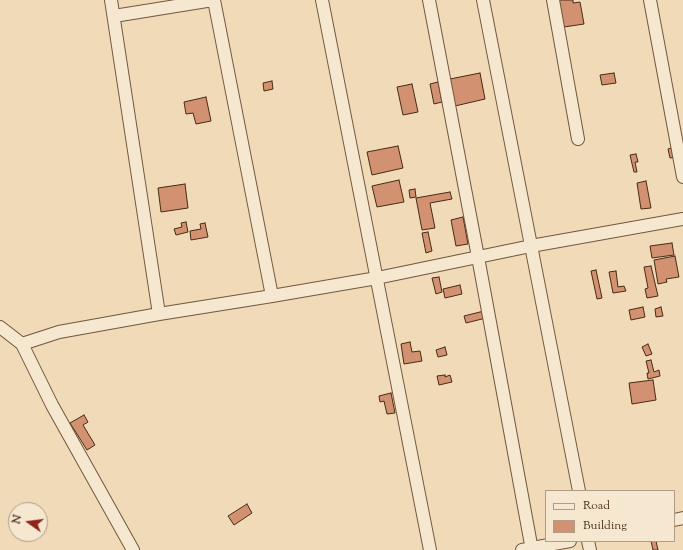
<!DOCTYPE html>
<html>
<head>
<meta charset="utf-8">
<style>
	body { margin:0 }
	#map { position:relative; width:683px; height:550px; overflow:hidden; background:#f1dab8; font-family:"Sorts Mill Goudy",serif }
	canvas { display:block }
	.legend { position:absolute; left:545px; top:490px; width:130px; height:52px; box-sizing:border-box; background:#f6e7d1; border:1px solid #b09c85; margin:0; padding:5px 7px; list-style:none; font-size:12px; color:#462b14 }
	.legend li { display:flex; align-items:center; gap:8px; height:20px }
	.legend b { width:20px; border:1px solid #b09c85 }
	.north { position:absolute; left:8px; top:502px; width:40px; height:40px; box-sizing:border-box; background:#f6e7d1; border:1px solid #b09c85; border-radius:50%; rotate:284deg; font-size:11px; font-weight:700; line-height:16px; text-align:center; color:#462b14 }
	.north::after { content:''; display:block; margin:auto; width:14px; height:18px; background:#8f2418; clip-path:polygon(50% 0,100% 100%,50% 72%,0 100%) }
</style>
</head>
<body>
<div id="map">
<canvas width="683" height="550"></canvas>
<ul class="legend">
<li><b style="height:5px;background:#f6e7d1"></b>Road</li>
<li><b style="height:11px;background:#d29170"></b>Building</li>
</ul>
<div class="north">N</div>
</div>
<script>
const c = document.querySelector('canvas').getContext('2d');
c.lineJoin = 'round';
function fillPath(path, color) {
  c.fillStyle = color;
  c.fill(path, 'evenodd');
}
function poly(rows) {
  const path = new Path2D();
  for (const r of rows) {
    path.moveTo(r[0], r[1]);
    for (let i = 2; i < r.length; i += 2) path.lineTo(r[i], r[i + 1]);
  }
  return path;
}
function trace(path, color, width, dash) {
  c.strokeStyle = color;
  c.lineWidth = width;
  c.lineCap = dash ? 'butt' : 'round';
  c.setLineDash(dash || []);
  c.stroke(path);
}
const building = poly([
	[559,0,573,0,573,3,580,2,584,24,564,27,559,0],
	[480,73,485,99,455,106,450,79,480,73],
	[614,73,616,83,602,85,600,75,614,73],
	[272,81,273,89,264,91,263,83,272,81],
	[438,82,442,102,434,104,430,84,438,82],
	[412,84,418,112,403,115,397,87,412,84],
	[206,97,211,121,196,124,193,113,186,114,184,102,206,97],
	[398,146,403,168,372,175,367,152,398,146],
	[674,147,676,157,670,158,668,149,674,147],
	[636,154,638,162,635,162,637,172,634,172,630,155,636,154],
	[399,180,404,202,377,207,372,186,399,180],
	[646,181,651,208,641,209,637,183,646,181],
	[185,184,188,208,161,212,158,188,185,184],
	[415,189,416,197,410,198,409,190,415,189],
	[450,192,452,199,430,203,435,228,422,230,416,198,450,192],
	[463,217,468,244,456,246,451,220,463,217],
	[186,222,188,232,176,235,174,229,182,227,181,223,186,222],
	[205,223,208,237,191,240,190,231,201,229,200,224,205,223],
	[428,232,432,251,426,253,422,233,428,232],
	[672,243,674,255,652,258,650,246,672,243],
	[675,256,679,277,666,279,667,282,658,284,654,260,675,256],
	[651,266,658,296,647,298,645,289,648,288,644,267,651,266],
	[596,270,602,298,597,299,591,271,596,270],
	[616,271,618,287,624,286,626,291,613,293,609,272,616,271],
	[439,277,442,292,436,294,432,278,439,277],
	[460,285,462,294,445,298,443,289,460,285],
	[643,307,645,317,631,320,629,310,643,307],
	[661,307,663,316,656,317,655,309,661,307],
	[484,311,486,318,466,323,464,316,484,311],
	[410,342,412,352,420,351,422,361,404,364,401,344,410,342],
	[648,344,652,354,646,356,642,347,648,344],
	[445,347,447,355,438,357,436,350,445,347],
	[651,360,654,372,659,370,660,376,648,379,647,373,649,373,646,361,651,360],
	[445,375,445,377,450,375,452,382,439,385,437,376,445,375],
	[653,380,656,400,632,404,629,383,653,380],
	[391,393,395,413,387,414,384,401,380,402,379,396,391,393],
	[84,415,88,422,83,425,95,445,87,450,70,423,84,415],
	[247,504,252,513,234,525,228,516,247,504],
	[651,541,656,541,658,550,653,550,651,541]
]);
fillPath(building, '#d29170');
trace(building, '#462b14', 1);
const minor = poly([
	[111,0,159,314],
	[214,0,272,296],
	[322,0,430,550],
	[429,0,478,257,532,550],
	[483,0,579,491],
	[553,0,578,139],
	[650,0,683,177],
	[114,16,213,0],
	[0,327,22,344,52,405,133,550],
	[22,344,59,332,159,314,272,296,377,278,531,246,683,219],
	[674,520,683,518],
	[588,541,590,550],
	[522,550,570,541]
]);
trace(minor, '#71573d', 14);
trace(minor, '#f6e7d1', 12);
</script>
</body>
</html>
